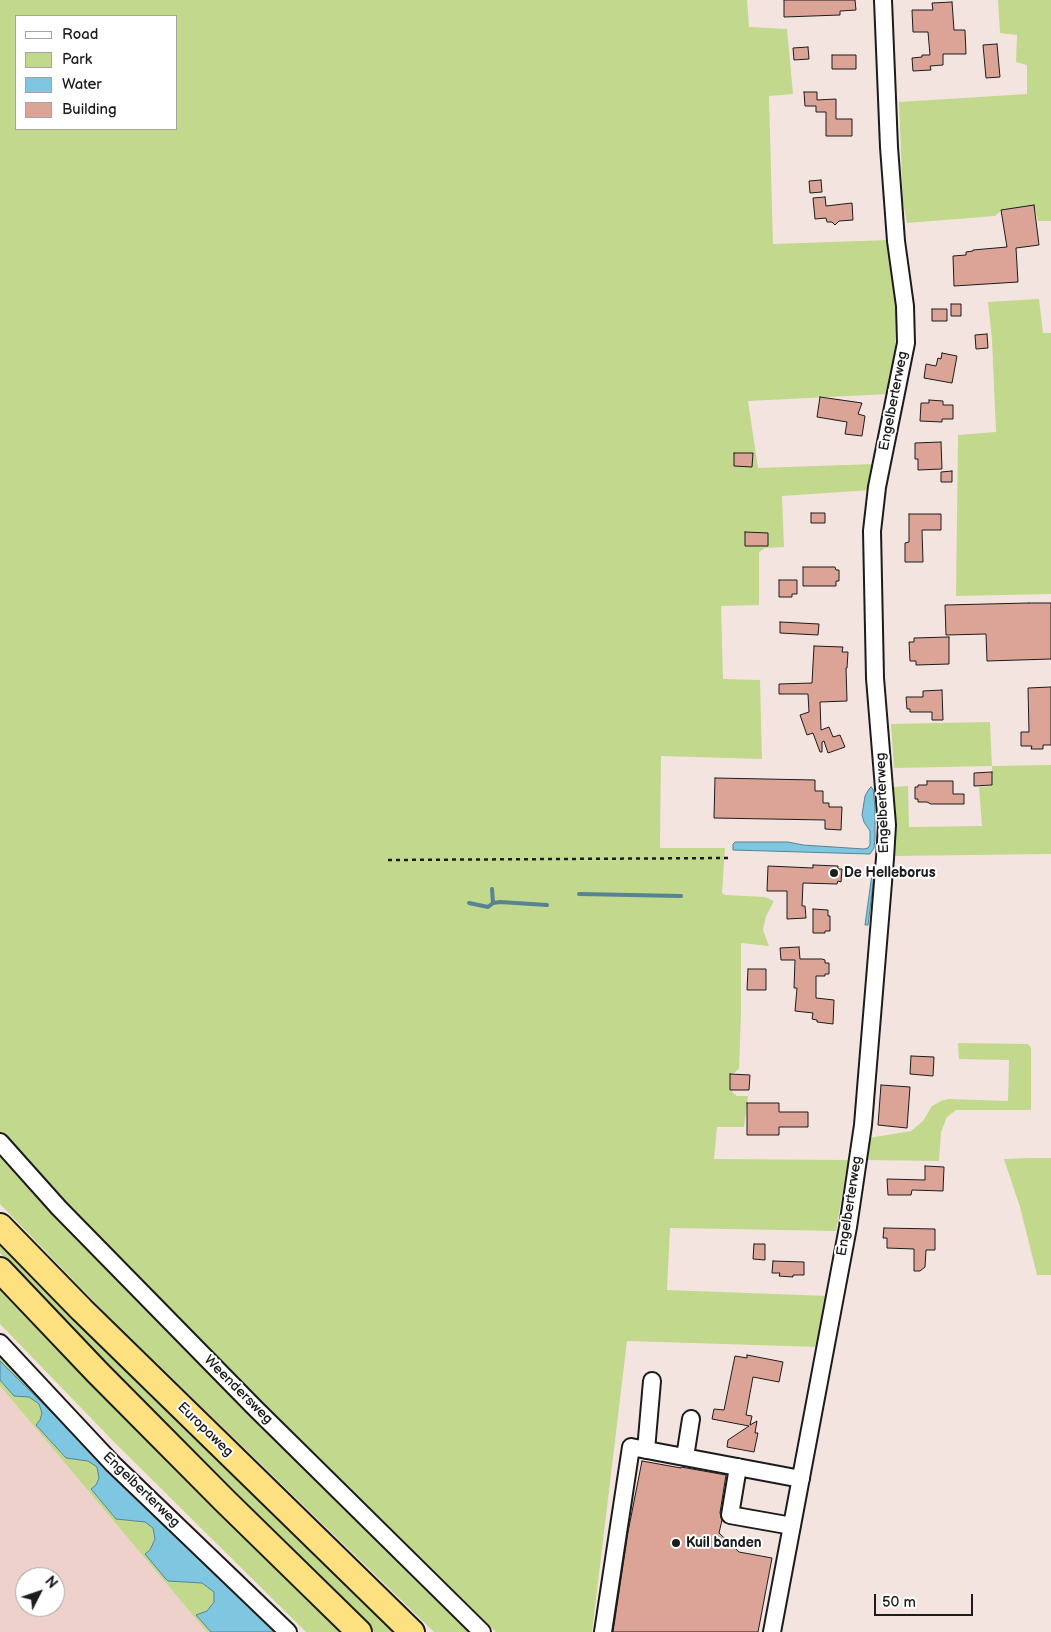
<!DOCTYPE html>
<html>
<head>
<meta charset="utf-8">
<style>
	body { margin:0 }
	#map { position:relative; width:1051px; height:1632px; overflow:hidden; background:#f4e4e0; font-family:"Balsamiq Sans",sans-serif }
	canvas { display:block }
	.legend { position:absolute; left:15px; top:15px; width:162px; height:115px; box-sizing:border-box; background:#fff; border:1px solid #a4a4a4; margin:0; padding:6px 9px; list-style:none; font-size:15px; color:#1c1c1c }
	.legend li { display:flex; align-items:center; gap:10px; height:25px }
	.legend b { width:25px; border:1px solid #a4a4a4 }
	.north { position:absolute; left:15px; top:1567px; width:50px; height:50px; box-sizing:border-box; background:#fff; border:1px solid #a4a4a4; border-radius:50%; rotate:49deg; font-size:14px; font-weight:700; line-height:20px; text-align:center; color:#1c1c1c }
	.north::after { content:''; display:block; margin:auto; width:18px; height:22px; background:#1c1c1c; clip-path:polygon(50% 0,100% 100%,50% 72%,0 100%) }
	.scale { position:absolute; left:874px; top:1594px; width:99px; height:22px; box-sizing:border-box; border:2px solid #1c1c1c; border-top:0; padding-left:6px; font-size:15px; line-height:18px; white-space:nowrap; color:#1c1c1c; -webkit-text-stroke:4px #fff; paint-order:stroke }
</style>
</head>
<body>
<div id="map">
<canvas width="1051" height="1632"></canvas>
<ul class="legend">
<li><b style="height:6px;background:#fff"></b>Road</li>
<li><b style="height:14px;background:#c2d88d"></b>Park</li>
<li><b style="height:14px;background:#7fc7e0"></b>Water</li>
<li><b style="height:14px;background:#dca497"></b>Building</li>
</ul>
<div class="north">N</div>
<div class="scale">50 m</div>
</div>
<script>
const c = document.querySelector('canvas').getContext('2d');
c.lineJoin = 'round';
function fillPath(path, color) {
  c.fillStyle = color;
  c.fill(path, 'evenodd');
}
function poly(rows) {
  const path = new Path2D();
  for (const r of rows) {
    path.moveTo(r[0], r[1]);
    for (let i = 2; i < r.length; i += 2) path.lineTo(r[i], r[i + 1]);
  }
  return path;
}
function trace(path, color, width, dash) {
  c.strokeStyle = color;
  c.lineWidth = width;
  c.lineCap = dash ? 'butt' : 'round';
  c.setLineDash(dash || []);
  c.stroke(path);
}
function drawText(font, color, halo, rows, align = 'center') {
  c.font = font + ' "Balsamiq Sans",sans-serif';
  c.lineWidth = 4;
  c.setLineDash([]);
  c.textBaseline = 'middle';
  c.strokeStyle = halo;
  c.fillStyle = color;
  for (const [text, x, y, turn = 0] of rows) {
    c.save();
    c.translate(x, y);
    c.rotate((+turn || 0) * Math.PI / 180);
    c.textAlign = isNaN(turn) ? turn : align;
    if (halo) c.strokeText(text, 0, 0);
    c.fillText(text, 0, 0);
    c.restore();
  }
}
fillPath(poly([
	[0,1386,207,1632,0,1632],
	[25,1577,55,1577,55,1607,25,1607]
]), '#edd1ca');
fillPath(poly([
	[0,0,747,0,749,27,787,29,793,94,769,96,773,244,889,240,896,306,895,348,888,394,748,401,758,468,874,464,871,490,782,496,784,547,765,548,759,552,759,605,721,606,723,679,760,680,762,759,661,756,660,848,725,848,722,893,725,895,765,897,774,901,766,916,763,930,769,946,741,943,741,1013,739,1069,731,1075,730,1090,737,1096,748,1096,744,1127,717,1127,714,1159,848,1160,836,1231,670,1228,667,1290,829,1296,819,1347,627,1341,592,1632,496,1632,186,1328,82,1223,0,1135],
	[16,16,176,16,176,129,16,129],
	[998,0,1051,0,1051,221,1038,221,1034,206,1002,210,995,216,907,223,903,203,899,102,1027,94,1027,65,1016,62,1017,35,1000,33],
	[1039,299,1043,333,1051,333,1051,594,956,596,958,435,996,432,992,339,988,302],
	[990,722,992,766,1051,765,1051,854,893,856,894,787,908,786,909,827,982,826,979,787,992,786,992,766,894,768,891,724],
	[958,1043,1028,1044,1031,1048,1031,1110,956,1110,947,1117,941,1132,939,1161,866,1160,868,1138,911,1131,923,1121,932,1106,941,1101,948,1099,1008,1101,1009,1060,959,1059],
	[0,1153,475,1632,434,1632,102,1310,0,1204],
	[1029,1158,1051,1158,1051,1275,1037,1275,1020,1207,1004,1159],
	[0,1234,401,1632,374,1632,326,1584,84,1344,0,1253],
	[0,1289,18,1309,343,1632,306,1632,115,1443,0,1324],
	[0,1352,278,1632,274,1632,0,1361],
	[0,1380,14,1396,29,1397,39,1404,42,1413,40,1420,66,1458,88,1461,97,1467,99,1478,96,1485,91,1489,116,1519,145,1522,153,1528,155,1539,150,1550,185,1581,202,1583,214,1592,214,1602,207,1611,197,1615,211,1632,207,1632,0,1386]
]), '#c2d88d');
const water = poly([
	[871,787,873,789,875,808,875,838,874,848,870,854,733,850,733,844,735,842,788,842,803,845,864,849,868,848,870,845,870,831,864,822,862,815,865,796,869,789,871,787],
	[873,867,875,868,868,925,865,925,873,867],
	[0,1361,108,1468,274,1632,211,1632,196,1615,207,1611,214,1602,214,1592,202,1583,168,1581,165,1578,145,1554,150,1550,155,1539,153,1528,145,1522,116,1519,91,1489,96,1485,99,1478,97,1467,88,1461,66,1458,36,1425,40,1420,42,1413,39,1404,29,1397,14,1396,0,1380,0,1361]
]);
fillPath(water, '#7fc7e0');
trace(water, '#578392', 1);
trace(poly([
	[492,889,493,903],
	[579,894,681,896],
	[469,903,488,907,493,903,500,902,547,905]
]), '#578392', 4);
const building = poly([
	[784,0,855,0,856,10,840,11,840,15,784,17,784,0],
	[952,2,954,30,965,30,966,54,943,54,943,65,930,66,931,70,913,71,912,58,922,57,922,55,930,55,928,32,913,32,912,10,933,10,932,3,952,2],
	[997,44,1000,77,986,78,983,45,997,44],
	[808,47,809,59,794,60,793,48,808,47],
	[832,55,856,55,856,69,832,69,832,55],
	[804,92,817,92,817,100,836,99,836,119,852,119,852,136,826,136,826,112,816,112,816,106,805,106,804,92],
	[821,180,822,192,810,193,809,181,821,180],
	[825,197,826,206,852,203,853,220,839,221,835,225,832,222,827,222,826,218,815,219,813,198,825,197],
	[1034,205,1039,245,1016,248,1018,282,954,286,953,256,966,255,966,252,973,251,973,250,1007,247,1001,210,1034,205],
	[951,304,961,304,961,316,951,316,951,304],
	[932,309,947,309,947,321,932,321,932,309],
	[987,334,988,348,976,349,975,335,987,334],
	[942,353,957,356,952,383,924,378,926,364,936,366,938,358,941,359,942,353],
	[820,397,862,403,858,414,865,416,862,436,845,434,847,422,817,417,820,397],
	[929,400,943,401,943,405,953,405,953,419,942,419,942,422,920,421,921,403,929,403,929,400],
	[941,442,942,469,918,470,918,459,915,459,915,443,941,442],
	[734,453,753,453,752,467,734,466,734,453],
	[952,471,952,482,941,482,941,472,952,471],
	[811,513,825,513,825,523,811,523,811,513],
	[909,514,941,514,941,530,922,530,923,562,905,562,905,543,909,542,909,514],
	[745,532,768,533,768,546,745,546,745,532],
	[803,567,835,567,836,570,839,570,839,581,836,581,836,586,803,586,803,567],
	[779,580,797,580,797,594,792,594,792,597,779,597,779,580],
	[1029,603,1051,603,1051,659,987,661,986,634,946,635,945,605,1029,603],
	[780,622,819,624,818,635,780,633,780,622],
	[949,637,949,664,916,665,916,661,910,661,909,642,914,642,914,638,949,637],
	[814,646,843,647,842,652,848,652,847,668,846,668,847,701,820,702,821,730,829,727,833,737,840,735,845,747,828,753,824,741,822,742,822,752,820,752,813,733,807,735,800,715,809,712,808,694,779,694,779,684,812,683,814,646],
	[1051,687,1051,745,1043,745,1043,749,1031,749,1032,746,1021,746,1021,732,1029,732,1028,688,1051,687],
	[942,690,943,720,932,720,932,712,910,712,910,709,907,709,906,697,923,697,923,691,942,690],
	[992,772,992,785,974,786,974,773,992,772],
	[715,778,815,780,815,791,823,791,823,803,829,803,829,807,842,807,841,830,825,829,825,820,714,818,715,778],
	[927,781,953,781,953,794,964,794,964,804,931,804,927,802,918,802,918,799,915,799,915,787,918,787,918,785,927,785,927,781],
	[813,865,838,866,838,869,842,869,841,882,838,881,837,884,803,883,802,906,805,906,806,918,787,919,787,891,767,891,768,866,813,868,813,865],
	[813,909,828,910,828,916,830,916,830,931,825,931,825,933,813,933,813,909],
	[799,947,800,959,822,959,825,960,825,963,829,963,829,974,825,974,825,976,816,976,816,998,834,1000,833,1024,817,1022,817,1020,812,1019,813,1013,795,1011,797,988,794,988,795,960,781,960,780,948,799,947],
	[748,969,766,969,766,990,747,990,748,969],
	[911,1056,934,1057,933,1076,910,1074,911,1056],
	[730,1074,750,1075,749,1090,730,1090,730,1074],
	[881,1085,910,1087,907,1128,878,1125,881,1085],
	[747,1103,779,1103,779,1112,808,1112,808,1127,779,1127,779,1135,747,1135,747,1103],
	[925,1166,944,1167,943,1191,912,1190,911,1195,888,1195,887,1179,925,1180,925,1166],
	[884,1228,935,1229,935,1250,926,1250,925,1267,920,1271,914,1271,914,1249,887,1248,887,1238,883,1238,884,1228],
	[754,1244,765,1244,765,1260,753,1259,754,1244],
	[773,1261,804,1262,804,1275,793,1275,793,1277,779,1276,780,1273,772,1273,773,1261],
	[747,1355,783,1362,779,1382,753,1377,746,1415,752,1416,750,1425,757,1421,755,1433,758,1433,754,1452,727,1447,728,1440,749,1426,712,1419,714,1409,724,1410,735,1356,747,1358,747,1355],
	[642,1461,681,1468,681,1467,726,1475,720,1513,722,1520,719,1533,739,1552,772,1558,758,1632,613,1632,628,1532,642,1461]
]);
fillPath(building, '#dca497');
trace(building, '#1c1c1c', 1);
const minor = poly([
	[0,1142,59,1208,255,1408,482,1632],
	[0,1343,113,1464,288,1632],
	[646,1450,652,1381],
	[685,1457,691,1419],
	[738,1467,730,1515,792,1526],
	[603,1632,631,1447,801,1479],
	[772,1632,848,1227,863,1125,885,858,887,825,875,678,872,531,877,487,906,343,905,306,896,241,889,147,883,0]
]);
const highway = poly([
	[0,1226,82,1310,412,1632],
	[0,1270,97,1372,225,1501,359,1632]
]);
trace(minor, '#1c1c1c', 20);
trace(highway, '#1c1c1c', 28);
trace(poly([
	[388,860,728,858]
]), '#1c1c1c', 2.5, [4, 4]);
trace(minor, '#fff', 16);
trace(highway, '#fde080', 24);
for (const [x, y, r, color] of [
	[834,873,5,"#1c1c1c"],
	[676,1543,5,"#1c1c1c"]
]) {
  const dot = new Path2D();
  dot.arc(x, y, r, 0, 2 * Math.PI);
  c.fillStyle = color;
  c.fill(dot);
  trace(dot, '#fff', 2);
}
drawText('14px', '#1c1c1c', '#fff', [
	["Engelberterweg",894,401,-79],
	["Engelberterweg",883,803,-92],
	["Engelberterweg",850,1206,-81],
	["Weendersweg",238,1390,45],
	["Europaweg",205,1430,44],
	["Engelberterweg",141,1490,44]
]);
drawText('bold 14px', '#1c1c1c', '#fff', [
	["De Helleborus",844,873],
	["Kuil banden",686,1543]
], 'left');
</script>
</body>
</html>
